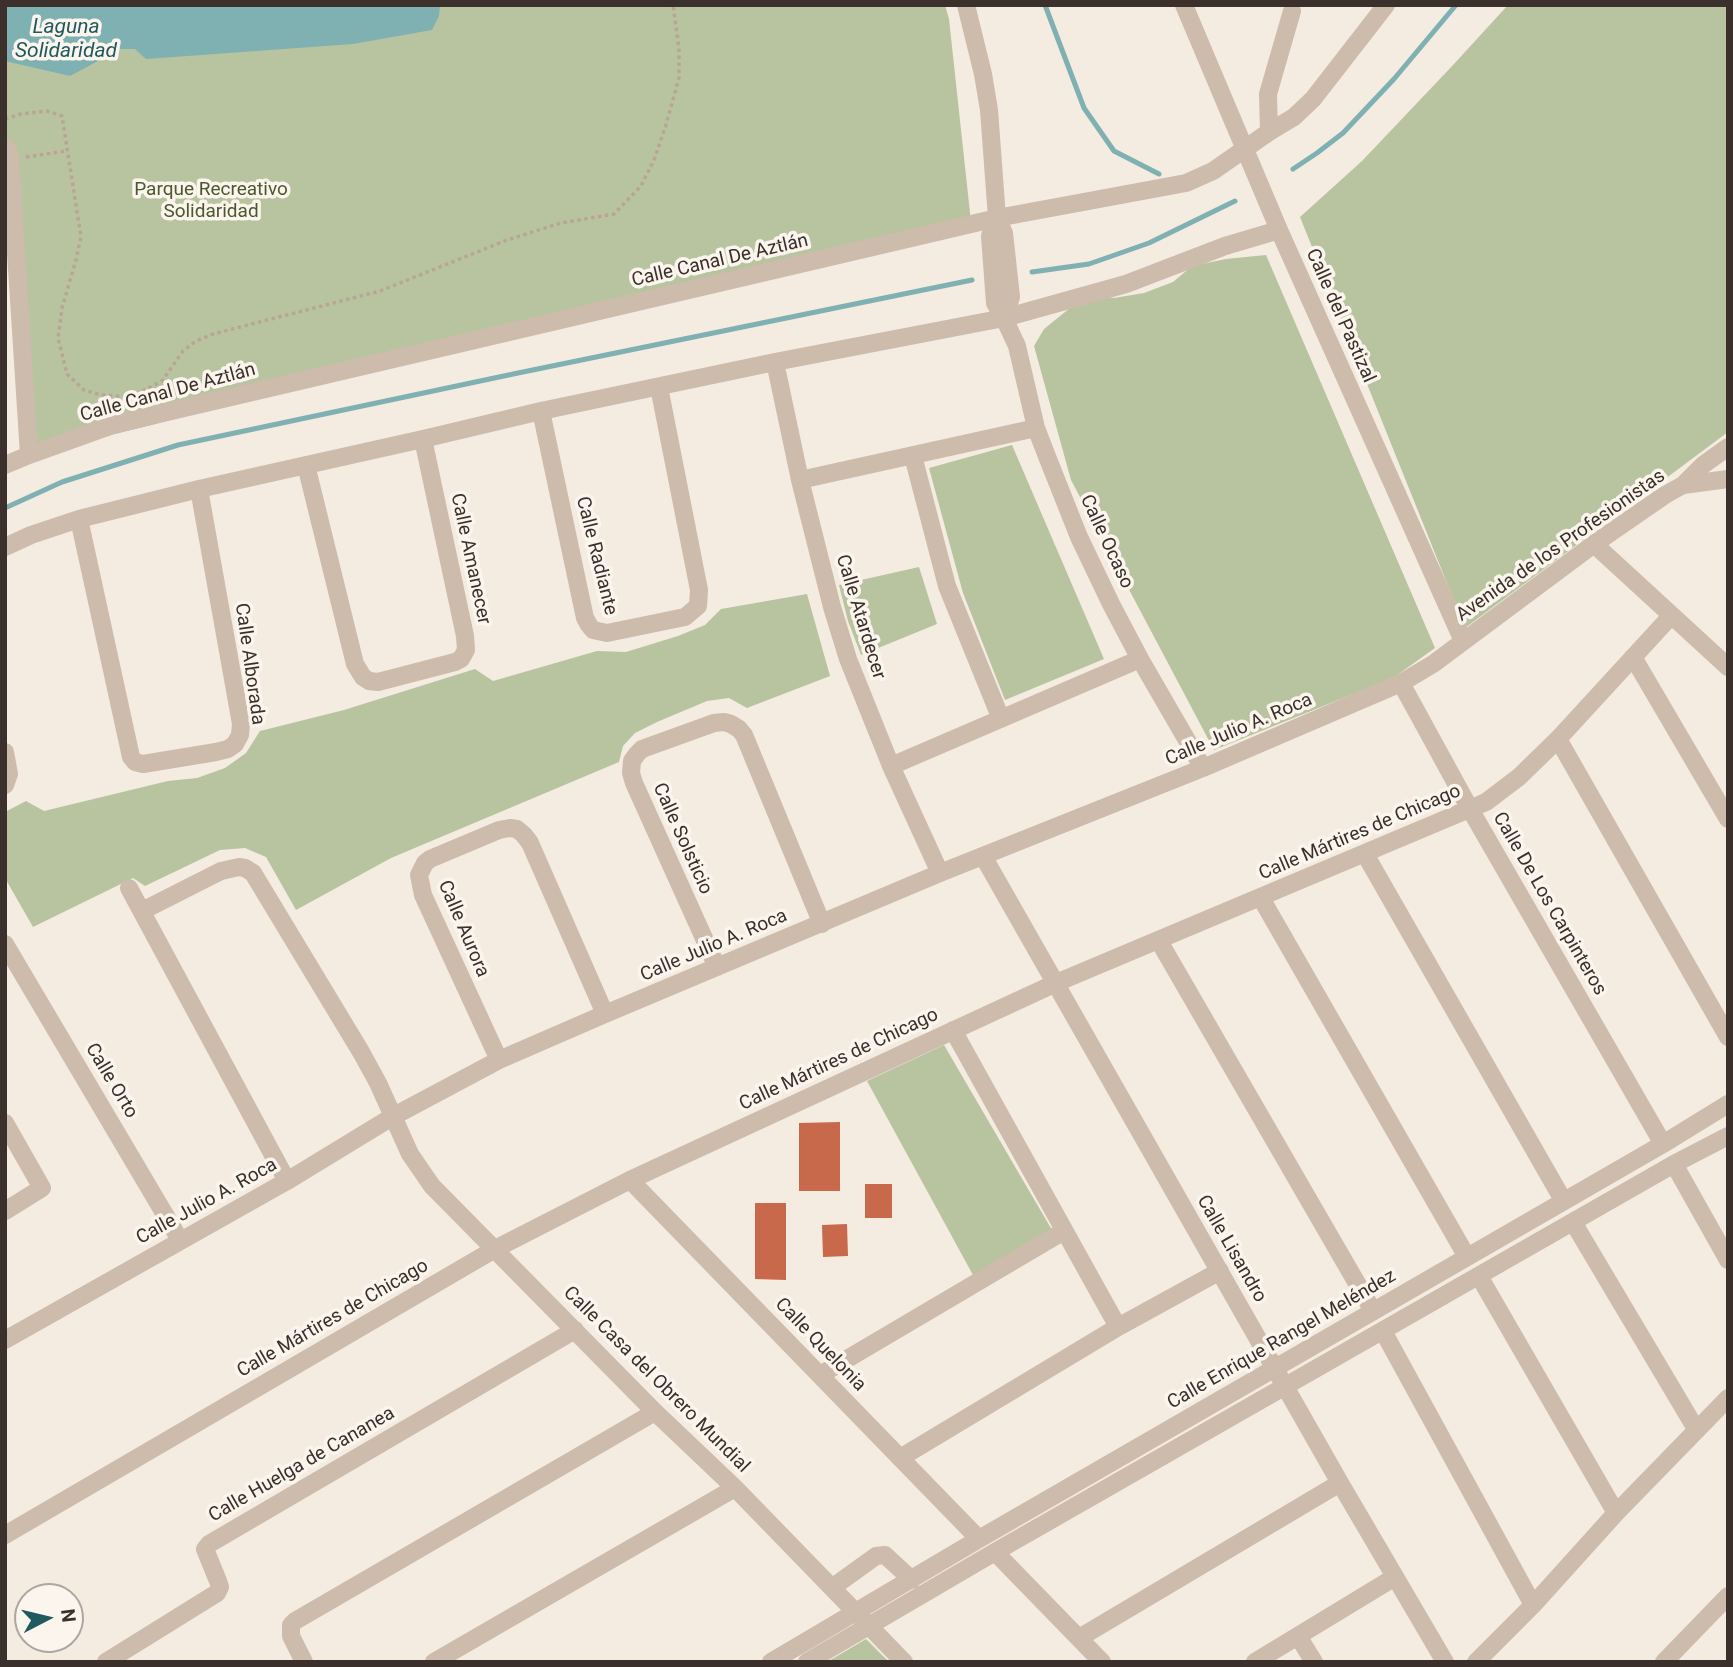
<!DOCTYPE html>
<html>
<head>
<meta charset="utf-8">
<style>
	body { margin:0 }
	#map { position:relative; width:1733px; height:1667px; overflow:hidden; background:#f4ebe1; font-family:Roboto,sans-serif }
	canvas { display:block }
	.frame { position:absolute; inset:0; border:7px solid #3b302b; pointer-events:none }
	.north { position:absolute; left:14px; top:1583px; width:70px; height:70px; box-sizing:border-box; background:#fbf5ee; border:2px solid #aea6a0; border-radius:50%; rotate:83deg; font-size:19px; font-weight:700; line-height:28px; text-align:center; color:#3b302b }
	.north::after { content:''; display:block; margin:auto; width:24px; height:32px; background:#1f5a5e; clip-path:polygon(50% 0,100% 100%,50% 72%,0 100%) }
</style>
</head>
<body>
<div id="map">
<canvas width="1733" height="1667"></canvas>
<div class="frame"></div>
<div class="north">N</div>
</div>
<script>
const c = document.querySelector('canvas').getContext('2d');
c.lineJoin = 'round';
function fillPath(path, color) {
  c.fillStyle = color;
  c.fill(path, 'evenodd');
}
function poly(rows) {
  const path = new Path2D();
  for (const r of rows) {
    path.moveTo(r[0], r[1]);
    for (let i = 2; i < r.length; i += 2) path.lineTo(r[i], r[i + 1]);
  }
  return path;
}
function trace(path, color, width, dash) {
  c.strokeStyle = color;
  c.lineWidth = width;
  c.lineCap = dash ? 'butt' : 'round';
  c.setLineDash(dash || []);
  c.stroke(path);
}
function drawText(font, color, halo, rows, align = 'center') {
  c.font = font + ' Roboto,sans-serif';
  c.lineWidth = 7;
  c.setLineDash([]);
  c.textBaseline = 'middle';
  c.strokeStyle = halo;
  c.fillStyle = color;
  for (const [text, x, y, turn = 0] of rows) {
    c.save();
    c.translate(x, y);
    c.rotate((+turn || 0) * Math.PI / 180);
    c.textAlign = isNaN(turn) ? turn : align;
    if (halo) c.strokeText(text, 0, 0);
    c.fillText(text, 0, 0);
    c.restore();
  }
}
fillPath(poly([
	[5,5,945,5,949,19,971,222,29,455,5,153],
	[1508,5,1728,5,1728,432,1465,628,1300,217,1362,161,1454,64],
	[1266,255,1435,648,1393,678,1214,750,1071,480,1034,346,1044,329,1070,308,1097,296,1114,298,1144,293,1173,282,1192,266,1226,259],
	[1012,445,1104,659,1005,700,963,593,929,468],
	[919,567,937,624,861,655,848,621,839,585],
	[807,594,830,676,747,708,729,698,707,701,657,722,635,733,623,746,619,762,391,858,296,910,266,857,245,848,220,850,145,886,133,878,33,927,5,878,5,812,26,801,44,811,168,781,197,778,225,768,246,753,260,731,344,710,475,669,493,681,597,651,626,652,678,636,705,625,721,609],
	[944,1045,1052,1230,973,1275,867,1081],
	[866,1639,889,1662,827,1662]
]), '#b8c4a0');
fillPath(poly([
	[5,5,440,5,439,16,432,30,353,44,146,59,135,49,116,49,98,61,70,76,5,61]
]), '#7fb0b2');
trace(poly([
	[1045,5,1084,108,1114,151,1159,174],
	[1293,169,1317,153,1343,133,1394,79,1456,5],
	[1032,272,1089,264,1149,243,1235,201],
	[5,508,62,482,178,445,518,373,972,280]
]), '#7fb0b2', 5);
fillPath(poly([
	[840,1122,840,1191,799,1191,799,1123],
	[865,1184,892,1184,892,1218,865,1218],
	[755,1203,786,1203,786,1280,755,1279],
	[847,1224,848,1256,823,1257,822,1225]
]), '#c8694b');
trace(poly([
	[5,119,21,114,47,111,62,116,81,237,76,260,62,308,58,338,67,374,84,390,101,395,131,397,162,381,183,351,196,341,213,334,380,291,507,240,561,223,614,214,641,186,654,160,666,125,679,78,679,49,673,5],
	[26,157,66,151]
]), '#b9a596', 3.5, [3.5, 3.5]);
trace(poly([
	[966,5,983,74,989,110,997,218,1004,233,1011,297,1004,318],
	[1184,5,1279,230,1463,641],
	[1269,132,1268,94,1292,11],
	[5,148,8,150,10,160,29,455],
	[997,218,990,236,995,303,1004,318,1017,346,1036,428,1048,459,1079,537,1111,604,1140,659,1203,768],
	[775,362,800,480,832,607,848,659,891,766,940,873],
	[541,411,585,618,589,625,593,630,607,633,685,617,698,606,699,590,659,387],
	[913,456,947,586,1001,719],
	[5,465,29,455,110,426,167,412,997,218,1186,183,1213,171,1269,132,1294,117,1313,99,1386,5],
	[306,465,355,664,363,677,369,681,378,682,455,662,461,659,466,650,465,636,423,439],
	[800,480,1036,428],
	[1683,485,1703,465,1728,447],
	[79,519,131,757,135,762,143,764,216,752,228,749,235,744,240,735,241,724,199,489],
	[1594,544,1728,667],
	[5,547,31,535,79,519,199,489,423,439,541,411,775,362,1004,318,1126,284,1225,246,1279,230],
	[1633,657,1728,819],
	[1401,683,1470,809,1663,1144],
	[1558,739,1728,1037],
	[5,752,9,774,5,785],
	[891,766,1140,659],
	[1365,854,1563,1200],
	[983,856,1340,1483,1445,1662],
	[129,888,287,1181],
	[1261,898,1467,1257],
	[142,911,221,871,239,867,245,868,253,873,361,1052,378,1083,410,1154,432,1186,655,1412,735,1488,904,1662],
	[1159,941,1373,1311],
	[5,944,180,1240],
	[717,967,634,783,631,773,632,761,637,754,642,749,714,723,724,722,731,724,739,729,744,735,822,924],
	[953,1030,1118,1327],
	[499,1060,423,895,419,875,425,863,430,859,499,830,510,828,517,829,524,835,530,843,605,1014],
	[5,1123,42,1188,5,1211],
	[1674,1164,1728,1260],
	[630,1180,979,1539],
	[1573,1222,1696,1429],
	[1479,1276,1616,1513],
	[1383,1331,1533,1605],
	[5,1340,287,1181,392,1117,499,1060,605,1014,940,873,1203,768,1401,683,1433,664,1594,544,1665,495,1683,485,1728,479],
	[820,1375,1064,1231],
	[900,1458,1118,1327,1220,1271],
	[5,1535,495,1249,630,1180,1056,983,1486,802,1519,777,1558,739,1671,616],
	[995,1552,1102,1662],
	[833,1587,876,1556,885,1555,912,1580],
	[1298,1636,1314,1662],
	[1079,1638,1340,1483],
	[106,1662,217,1593,220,1587,218,1581,205,1549,209,1544,575,1330],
	[304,1662,291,1636,291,1625,295,1621,655,1412],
	[434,1662,735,1488],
	[771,1662,979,1539,1663,1144,1728,1104],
	[807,1662,995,1552,1674,1164,1728,1136],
	[1255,1662,1395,1577],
	[1476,1662,1533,1605,1616,1513,1728,1398],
	[1664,1662,1728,1596]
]), '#cdbbac', 18);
drawText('19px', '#4a5a2e', '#fbf5ee', [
	["Parque Recreativo",211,190],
	["Solidaridad",211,212]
]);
drawText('19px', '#3b302b', '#fbf5ee', [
	["Calle Canal De Aztlán",720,261,-13],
	["Calle del Pastizal",1340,316,66],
	["Calle Canal De Aztlán",168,393,-15],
	["Calle Ocaso",1106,542,65],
	["Avenida de los Profesionistas",1561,546,-35],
	["Calle Radiante",596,556,76],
	["Calle Amanecer",470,559,78],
	["Calle Atardecer",860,617,73],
	["Calle Alborada",249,664,82],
	["Calle Julio A. Roca",1239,730,-23],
	["Calle Mártires de Chicago",1360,833,-23],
	["Calle Solsticio",682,839,66],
	["Calle De Los Carpinteros",1549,904,60],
	["Calle Aurora",463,929,67],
	["Calle Julio A. Roca",714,946,-23],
	["Calle Mártires de Chicago",839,1060,-25],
	["Calle Orto",111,1081,59],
	["Calle Julio A. Roca",207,1202,-29],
	["Calle Lisandro",1231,1249,60],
	["Calle Mártires de Chicago",333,1319,-30],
	["Calle Enrique Rangel Meléndez",1282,1340,-30],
	["Calle Quelonia",820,1345,46],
	["Calle Casa del Obrero Mundial",656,1380,45],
	["Calle Huelga de Cananea",302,1465,-30]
]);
drawText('italic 21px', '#1f5a5e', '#fbf5ee', [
	["Laguna",66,28],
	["Solidaridad",66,52]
]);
</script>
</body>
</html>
